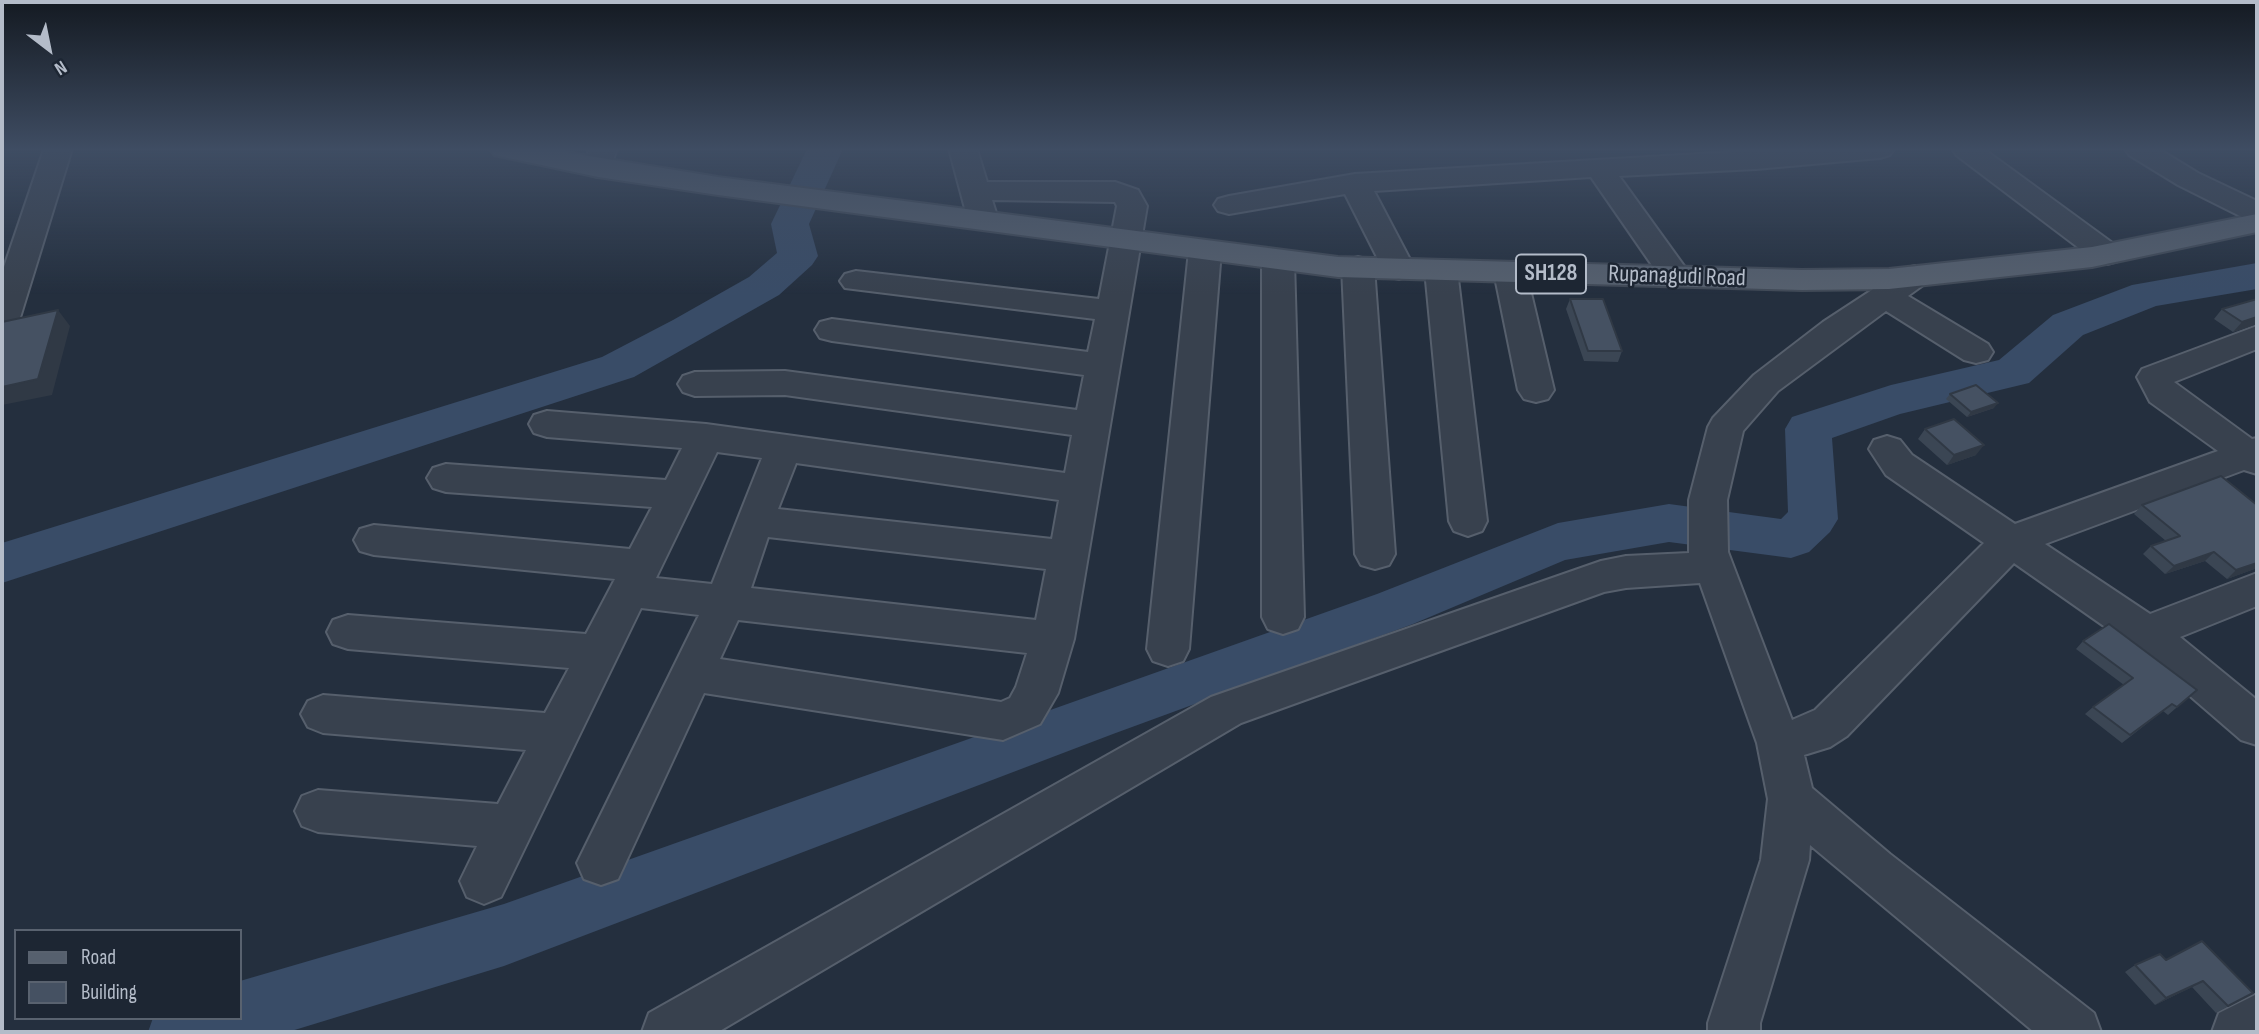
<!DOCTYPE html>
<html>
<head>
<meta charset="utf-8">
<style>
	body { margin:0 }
	#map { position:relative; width:2259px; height:1034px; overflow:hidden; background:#242f3e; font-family:"Sofia Sans Condensed",sans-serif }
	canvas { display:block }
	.frame { position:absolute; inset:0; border:4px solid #b4bcc9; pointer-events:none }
	.legend { position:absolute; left:14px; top:929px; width:228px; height:91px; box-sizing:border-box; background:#1d2633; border:2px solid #59626f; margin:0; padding:9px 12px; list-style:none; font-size:21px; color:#b4bcc9 }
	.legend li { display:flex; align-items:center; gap:14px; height:35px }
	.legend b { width:35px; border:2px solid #59626f }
	.north { position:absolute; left:14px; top:14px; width:70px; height:70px; -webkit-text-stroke:5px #1d2633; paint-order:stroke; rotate:148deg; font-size:19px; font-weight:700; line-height:28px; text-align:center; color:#b4bcc9 }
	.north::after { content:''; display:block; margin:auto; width:24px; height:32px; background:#b4bcc9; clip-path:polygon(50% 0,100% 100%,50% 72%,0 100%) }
</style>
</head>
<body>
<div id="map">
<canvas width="2259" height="1034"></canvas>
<div class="frame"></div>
<ul class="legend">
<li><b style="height:9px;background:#56606e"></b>Road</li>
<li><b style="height:19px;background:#455162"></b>Building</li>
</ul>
<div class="north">N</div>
</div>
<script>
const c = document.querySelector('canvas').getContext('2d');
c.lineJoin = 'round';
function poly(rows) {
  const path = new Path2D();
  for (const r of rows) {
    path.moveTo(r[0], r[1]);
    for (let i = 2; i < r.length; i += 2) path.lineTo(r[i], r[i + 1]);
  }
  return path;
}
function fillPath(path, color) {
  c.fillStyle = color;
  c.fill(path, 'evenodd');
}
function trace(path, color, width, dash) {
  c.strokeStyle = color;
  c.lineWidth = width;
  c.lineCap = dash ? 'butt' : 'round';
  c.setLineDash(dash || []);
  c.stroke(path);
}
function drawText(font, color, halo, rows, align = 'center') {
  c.font = font + ' "Sofia Sans Condensed",sans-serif';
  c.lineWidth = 5;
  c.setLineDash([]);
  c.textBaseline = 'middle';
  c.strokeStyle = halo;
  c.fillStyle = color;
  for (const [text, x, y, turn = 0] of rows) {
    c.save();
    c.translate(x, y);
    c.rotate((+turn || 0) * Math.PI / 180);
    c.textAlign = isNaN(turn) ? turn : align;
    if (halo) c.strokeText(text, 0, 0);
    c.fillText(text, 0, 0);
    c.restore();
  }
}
fillPath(poly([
	[807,149,843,149,809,224,818,256,812,265,779,295,634,377,2,583,2,543,602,357,673,320,749,277,777,253,771,224,807,149],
	[2257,263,2257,289,2156,306,2083,335,2029,383,1900,414,1832,438,1838,519,1830,532,1809,552,1791,558,1669,542,1565,560,1413,624,1113,734,504,966,288,1032,148,1032,153,1018,240,1018,240,981,504,904,1377,594,1558,523,1669,504,1781,519,1788,512,1785,429,1792,417,1891,385,1999,360,2053,315,2132,285,2257,263]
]), '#394c67');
const minor = poly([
	[44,149,72,149,19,321,14,329,2,332,2,273,44,149],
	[589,149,617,149,608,174,598,177,588,174,583,168,589,149],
	[949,149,977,149,987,182,1115,182,1138,190,1147,206,1074,639,1058,693,1040,724,1003,740,704,693,618,879,601,885,584,879,577,863,699,615,641,608,501,897,484,904,467,897,460,881,477,846,318,832,302,826,295,811,302,796,318,790,498,804,526,750,323,733,308,727,301,714,308,701,323,695,545,713,569,668,348,649,333,644,327,632,333,620,348,615,586,634,615,579,374,555,360,551,354,540,360,529,374,525,630,549,652,507,446,492,433,488,427,478,433,468,446,464,666,480,682,448,547,437,534,433,529,424,534,415,547,411,706,424,1065,473,1072,435,785,395,695,396,683,392,678,384,683,376,695,372,785,371,1077,410,1084,375,832,341,820,338,815,330,820,322,832,319,1088,352,1095,319,845,288,840,281,845,274,856,271,1099,299,1117,206,1115,202,992,200,997,216,993,222,982,225,971,222,967,216,949,149],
	[717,452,762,458,712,584,656,578,717,452],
	[796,463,1059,500,1052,539,778,509,796,463],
	[768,537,1046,569,1036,620,751,588,768,537],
	[738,620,1027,653,1016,687,1010,698,1001,702,720,659,738,620],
	[1784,149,1894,149,1890,155,1880,158,1756,169,1619,176,1692,277,1687,284,1676,287,1665,284,1591,177,1374,191,1415,269,1410,276,1399,279,1388,276,1383,269,1345,194,1229,214,1218,211,1214,205,1218,199,1229,196,1355,174,1784,149],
	[1952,149,1984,149,2118,247,2123,254,2118,261,2107,264,2096,261,1956,155,1952,149],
	[2125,149,2159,149,2198,173,2257,201,2257,222,2246,219,2178,185,2129,155,2125,149],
	[1205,241,1216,244,1221,251,1189,649,1183,661,1168,666,1153,661,1147,649,1189,251,1194,244,1205,241],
	[1278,250,1289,253,1294,260,1304,617,1298,629,1283,634,1268,629,1262,617,1262,260,1267,253,1278,250],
	[1358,257,1369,260,1374,267,1395,554,1389,565,1375,569,1361,565,1355,554,1342,267,1347,260,1358,257],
	[1441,260,1452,263,1457,270,1487,521,1482,531,1468,536,1454,531,1449,521,1425,270,1430,263,1441,260],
	[1510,262,1521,265,1526,272,1554,390,1548,399,1536,402,1524,399,1518,390,1494,272,1499,265,1510,262],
	[1915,266,1926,269,1931,276,1926,283,1908,296,1988,344,1993,352,1988,360,1976,363,1964,360,1886,311,1778,391,1743,431,1727,500,1728,552,1792,720,1815,710,1984,543,1886,475,1869,449,1874,440,1887,436,1900,440,1912,455,2015,524,2218,451,2150,402,2137,377,2142,369,2257,326,2257,349,2174,382,2252,439,2257,438,2257,474,2244,470,2045,544,2150,614,2257,573,2257,606,2180,637,2257,700,2257,745,2241,740,2131,645,2014,563,1847,736,1830,747,1804,755,1812,788,1890,854,2094,1013,2101,1032,2034,1032,1810,845,1809,860,1760,1023,1760,1032,1708,1032,1708,1023,1761,860,1768,799,1757,743,1700,583,1626,588,1604,592,1241,723,718,1032,642,1032,649,1013,1211,697,1601,561,1626,556,1689,553,1689,500,1708,427,1713,418,1754,375,1823,322,1904,269,1915,266],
	[2257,994,2257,1032,2212,1032,2219,1013,2257,994]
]);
const major = poly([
	[490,149,546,149,718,177,1338,257,1802,270,1889,269,2092,247,2257,214,2257,232,2092,267,1889,289,1802,290,1338,277,718,195,598,177,494,155,490,149]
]);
trace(minor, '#565f6c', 4);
trace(major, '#414a57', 4);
fillPath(minor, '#38414e');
fillPath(major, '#56606e');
fillPath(poly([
	[1570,299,1622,351,1618,362,1584,361,1566,309],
	[2222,309,2257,324,2233,332,2214,319],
	[1950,394,1994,408,1967,417,1946,399],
	[1925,429,1976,455,1947,465,1918,439],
	[2142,505,2257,568,2227,579,2205,561,2165,574,2143,554,2151,546,2166,541,2134,514],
	[2083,641,2197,690,2168,715,2163,711,2122,743,2085,714,2093,707,2124,685,2076,649],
	[2166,960,2253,993,2216,1013,2192,987,2155,1005,2125,972,2135,965]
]), '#3b4654');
fillPath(poly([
	[58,310,70,326,52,395,2,405,2,387],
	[2257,317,2257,324,2233,332,2242,322],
	[1998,403,1994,408,1967,417,1971,412],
	[1984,445,1976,455,1947,465,1954,455],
	[2214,552,2205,561,2165,574,2174,566],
	[2257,563,2257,568,2227,579,2236,570],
	[2203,981,2192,987,2155,1005,2166,998]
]), '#303945');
const building = poly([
	[1570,299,1603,299,1622,351,1588,351,1570,299],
	[2257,299,2257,317,2242,322,2222,309,2257,299],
	[58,310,38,379,2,387,2,322,58,310],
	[1976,385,1998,403,1971,412,1950,394,1976,385],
	[1954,419,1984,445,1954,455,1925,429,1954,419],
	[2221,476,2257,505,2257,563,2236,570,2214,552,2174,566,2151,546,2180,536,2142,505,2221,476],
	[2109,624,2197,690,2177,707,2172,704,2130,735,2093,707,2133,678,2083,641,2109,624],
	[2202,941,2253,993,2228,1006,2203,981,2166,998,2135,965,2160,954,2166,960,2202,941]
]);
fillPath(building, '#455162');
trace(building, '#303945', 2);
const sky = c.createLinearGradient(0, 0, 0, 294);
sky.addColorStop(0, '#141a22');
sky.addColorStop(0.51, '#3f4d63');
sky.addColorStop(1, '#3f4d6300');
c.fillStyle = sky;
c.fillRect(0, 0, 2259, 294);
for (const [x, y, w] of [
	[1551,274,70]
]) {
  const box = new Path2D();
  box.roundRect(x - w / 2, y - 19.5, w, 39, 5);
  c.fillStyle = '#1d2633';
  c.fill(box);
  trace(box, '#b4bcc9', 2);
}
drawText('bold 23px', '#b4bcc9', null, [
	["SH128",1551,274]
]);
drawText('24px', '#b4bcc9', '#1d2633', [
	["Rupanagudi Road",1677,277,2]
]);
</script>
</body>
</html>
